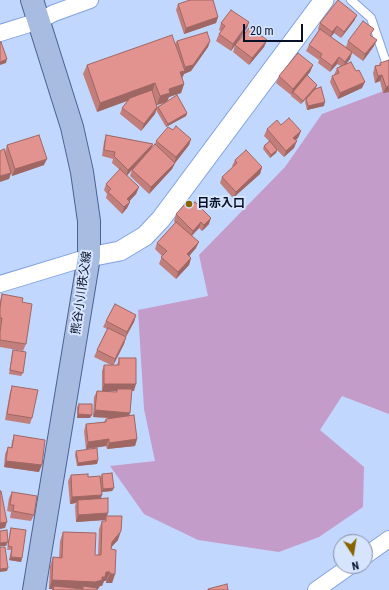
<!DOCTYPE html>
<html>
<head>
<meta charset="utf-8">
<style>
	body { margin:0 }
	#map { position:relative; width:389px; height:590px; overflow:hidden; background:#c2d7fe; font-family:"Roboto Condensed",sans-serif }
	canvas { display:block }
	.north { position:absolute; left:333px; top:534px; width:40px; height:40px; box-sizing:border-box; background:#d6e4fe; border:1px solid #8390a8; border-radius:50%; rotate:168deg; font-size:11px; font-weight:700; line-height:16px; text-align:center; color:#071228 }
	.north::after { content:''; display:block; margin:auto; width:14px; height:18px; background:#886300; clip-path:polygon(50% 0,100% 100%,50% 72%,0 100%) }
	.scale { position:absolute; left:243px; top:24px; width:60px; height:18px; box-sizing:border-box; border:2px solid #071228; border-top:0; padding-left:5px; font-size:12px; line-height:14px; white-space:nowrap; color:#071228; -webkit-text-stroke:3px #d6e4fe; paint-order:stroke }
</style>
</head>
<body>
<div id="map">
<canvas width="389" height="590"></canvas>
<div class="north">N</div>
<div class="scale">20 m</div>
</div>
<script>
const c = document.querySelector('canvas').getContext('2d');
c.lineJoin = 'round';
function fillPath(path, color) {
  c.fillStyle = color;
  c.fill(path, 'evenodd');
}
function poly(rows) {
  const path = new Path2D();
  for (const r of rows) {
    path.moveTo(r[0], r[1]);
    for (let i = 2; i < r.length; i += 2) path.lineTo(r[i], r[i + 1]);
  }
  return path;
}
function trace(path, color, width, dash) {
  c.strokeStyle = color;
  c.lineWidth = width;
  c.lineCap = dash ? 'butt' : 'round';
  c.setLineDash(dash || []);
  c.stroke(path);
}
function drawText(font, color, halo, rows, align = 'center') {
  c.font = font + ' "Roboto Condensed","Noto Sans JP",sans-serif';
  c.lineWidth = 4;
  c.setLineDash([]);
  c.textBaseline = 'middle';
  c.strokeStyle = halo;
  c.fillStyle = color;
  for (const [text, x, y, turn = 0] of rows) {
    c.save();
    c.translate(x, y);
    c.rotate((+turn || 0) * Math.PI / 180);
    c.textAlign = isNaN(turn) ? turn : align;
    if (halo) c.strokeText(text, 0, 0);
    c.fillText(text, 0, 0);
    c.restore();
  }
}
fillPath(poly([
	[389,89,389,414,342,396,320,430,364,467,363,507,319,537,279,552,198,540,144,514,110,466,155,461,144,409,138,310,208,296,199,255,285,167,322,114]
]), '#c49cc9');
const service = poly([
	[351,0,371,18,386,62,389,61]
]);
const minor = poly([
	[0,33,39,21,54,13,90,0],
	[0,284,89,257],
	[365,556,389,539],
	[316,590,350,566]
]);
const tertiary = poly([
	[89,257,120,251,145,236,161,219,324,0]
]);
const primary = poly([
	[32,0,72,127,82,172,89,221,89,257,34,590]
]);
trace(service, '#82a2df', 10);
trace(minor, '#82a2df', 18);
trace(tertiary, '#82a2df', 21);
trace(primary, '#4a6393', 24);
trace(service, '#fff', 8);
trace(minor, '#fff', 16);
trace(tertiary, '#fff', 19);
trace(primary, '#a8bce1', 22);
fillPath(poly([
	[178,4,218,17,216,23,184,34,176,10],
	[357,15,354,21,341,38,334,33,331,37,346,47,348,41,372,36,374,46,363,61,352,53,350,59,346,64,362,88,338,99,330,82,332,76,334,75,337,68,341,66,337,64,330,72,318,63,319,60,306,51,309,45,319,30,318,29,320,23],
	[249,22,247,28,231,51,216,41,219,34,221,31,219,30,221,23],
	[267,40,264,47,249,65,233,52,235,45],
	[177,41,210,41,208,47,191,71,184,74,182,78,184,84,181,93,169,97,167,101,187,113,186,116,166,127,156,110,155,114,141,131,120,114,122,108,128,100,97,112,83,74,87,65,175,44],
	[165,102,157,107,157,105],
	[380,63,389,92,383,93,380,81,375,83,373,73,375,66,379,65],
	[313,65,310,72,306,77,316,88,308,97,324,106,307,110,305,102,306,99,301,104,291,96,292,93,291,95,276,83,279,76],
	[281,125,301,131,298,138,296,140,294,148,284,157,277,150,276,153,270,158,263,149,264,146,269,141,264,136,267,129],
	[173,130,191,139,189,145,175,163,172,169,149,194,130,176,132,170,127,176,139,187,136,194,129,201,130,202,127,208,122,214,106,198,107,194,104,190,106,184,120,170,112,163,113,159,102,156,104,142,106,135,153,144,150,150,155,145,156,141],
	[7,145,44,165,12,176,11,173,9,179,5,152],
	[235,160,262,167,260,174,233,198,220,183,222,177,233,167,232,166],
	[189,207,209,224,202,231,199,228,192,236,196,248,189,256,191,258,189,265,176,279,159,264,162,256,155,249,157,243,175,223,174,221,176,214],
	[2,294,22,302,26,344,23,351,0,347,0,301],
	[136,315,134,322,126,337,124,344,113,365,117,365,119,358,134,391,131,391,130,413,129,416,137,439,135,446,107,449,106,446,86,449,84,431,86,424,104,422,106,419,110,418,93,417,94,397,97,391,116,392,117,391,102,391,102,371,104,365,111,365,94,357,97,350,107,329,103,327,106,321],
	[13,350,23,373,21,376,9,374,12,353],
	[12,386,32,418,30,424,5,420,10,392],
	[79,404,90,418,77,418,77,407],
	[14,435,39,472,4,467,5,454,8,447,11,448,12,442],
	[76,451,98,460,97,464,77,466,75,455],
	[102,474,114,488,112,491,102,492,101,498,107,516,118,540,111,547,115,574,112,583,106,583,106,581,104,581,102,586,100,586,98,589,97,590,52,590,52,589,49,589,50,566,53,557,59,558,60,541,63,532,95,555,98,555,99,529,102,521,105,521,105,520,76,522,75,506,76,503,70,504,68,481,71,475,88,477,100,477],
	[12,492,34,515,31,521,10,518,11,512,7,511,9,498],
	[11,528,22,558,21,562,9,560,11,550,7,550,10,531]
]), '#c27e7b');
fillPath(poly([
	[357,15,354,21,341,38,344,32],
	[218,17,216,23,184,34,186,28],
	[249,22,247,28,231,51,233,44],
	[337,26,334,33,330,38,332,32],
	[267,40,264,47,249,65,252,58],
	[377,40,374,46,363,61,365,54],
	[210,41,208,47,191,71,184,74,181,80,180,72,184,71,185,67],
	[352,52,350,59,343,68,345,62],
	[339,57,337,64,330,72,332,66],
	[7,59,6,63,0,65,0,62],
	[313,65,310,72,291,95,293,89],
	[382,75,380,81,375,83,378,76],
	[365,82,362,88,338,99,340,93],
	[155,83,152,92,97,112,100,103],
	[184,84,181,93,169,97,167,102,157,105,160,96,169,89],
	[317,85,316,88,301,104,303,101],
	[389,86,389,92,383,93,386,87],
	[325,102,324,106,307,110,308,106],
	[157,107,155,114,141,131,144,124],
	[187,113,186,116,166,127,168,124],
	[301,131,298,138,291,144,293,138],
	[191,139,189,145,175,163,172,169,149,194,151,187,174,163,176,157],
	[297,141,294,148,284,157,286,151],
	[153,144,150,150,126,176,128,170],
	[277,150,276,153,270,158,271,155],
	[47,159,44,165,12,176,15,169],
	[262,167,260,174,233,198,236,192],
	[11,173,9,179,0,182,0,176],
	[139,187,136,194,125,206,127,199],
	[130,202,127,208,122,214,124,207],
	[211,218,209,224,202,231,204,225],
	[201,222,199,228,190,237,193,231],
	[199,242,196,248,185,261,187,254],
	[191,258,189,265,176,279,178,272],
	[136,315,134,322,125,338,127,332],
	[126,337,124,344,113,366,115,359],
	[104,384,136,384,134,391,117,391,117,389,117,391,102,391],
	[95,410,130,413,128,419,93,417],
	[78,414,92,415,90,418,77,418],
	[109,439,106,446,86,449,88,442],
	[137,439,135,446,107,449,109,443],
	[98,460,97,464,77,466,78,463],
	[6,461,42,465,39,472,4,467],
	[114,488,112,491,102,492,103,489],
	[102,495,99,502,78,500,76,503,70,504,72,497],
	[108,513,106,519,106,516,105,520,76,522,78,515],
	[7,522,5,528,0,529,0,523],
	[121,531,118,540,108,551,112,542],
	[8,542,6,546,0,546,0,543],
	[11,557,22,558,21,562,9,560],
	[8,568,7,571,0,572,0,569],
	[106,572,110,572,106,581,104,581,102,586,100,586,98,589,95,590,83,586,82,590,54,586,52,589,49,589,52,580],
	[110,574,115,574,112,583,106,583]
]), '#9e6764');
const building = poly([
	[190,0,213,0,218,17,186,28,178,4,190,0],
	[338,0,357,15,344,32,337,26,332,32,320,23,338,0],
	[231,10,249,22,233,44,219,34,225,26,221,23,231,10],
	[363,21,374,29,370,35,377,40,365,54,348,41,363,21],
	[250,27,267,40,252,58,235,45,250,27],
	[320,29,352,52,345,62,339,57,332,66,320,57,322,54,309,45,320,29],
	[207,32,210,41,193,65,185,67,177,41,207,32],
	[172,35,185,71,180,72,184,84,169,89,170,93,160,96,155,83,100,103,87,65,172,35],
	[1,42,7,59,0,62,0,43,1,42],
	[298,53,313,65,293,89,279,76,298,53],
	[389,60,389,86,386,87,382,75,378,76,375,66,381,65,380,63,389,60],
	[351,62,356,71,359,70,365,82,340,93,332,76,339,73,337,68,351,62],
	[307,75,317,85,303,101,293,92,307,75],
	[321,87,325,102,308,106,306,99,315,89,321,87],
	[152,90,157,107,144,124,122,108,130,98,152,90],
	[177,95,187,113,168,124,158,107,177,95],
	[289,118,301,131,293,138,297,141,286,151,267,129,277,120,281,125,289,118],
	[176,126,191,139,176,157,156,141,168,127,173,130,176,126],
	[39,135,47,159,15,169,7,145,39,135],
	[106,135,153,144,128,170,114,156,115,152,104,150,106,135],
	[270,141,277,150,271,155,264,146,270,141],
	[155,144,175,163,151,187,132,170,155,144],
	[4,149,11,173,0,176,0,151,4,149],
	[246,150,262,167,236,192,222,177,237,163,235,160,246,150],
	[120,169,139,187,127,199,130,202,124,207,108,192,111,189,106,184,120,169],
	[195,202,211,218,204,225,201,222,193,231,176,214,186,203,189,207,195,202],
	[176,222,199,242,187,254,191,258,178,272,161,257,167,251,157,243,176,222],
	[2,294,23,298,22,302,32,304,26,344,0,340,0,332,2,318,0,318,0,308,2,294],
	[115,304,136,315,127,332,106,321,115,304],
	[108,328,126,337,115,359,97,350,108,328],
	[13,350,26,352,23,373,10,370,13,350],
	[119,358,136,358,136,384,104,384,104,365,119,365,119,358],
	[12,386,38,390,32,418,7,414,12,386],
	[117,389,132,389,130,413,95,410,97,391,117,392,117,389],
	[79,404,92,404,92,415,78,414,79,404],
	[134,415,137,439,109,443,109,439,88,442,86,424,106,422,106,419,134,415],
	[14,435,45,440,42,465,6,461,8,447,12,448,14,435],
	[97,448,98,460,78,463,76,451,97,448],
	[112,473,114,488,103,489,102,474,112,473],
	[88,474,88,477,100,476,102,495,72,497,71,475,88,474],
	[0,491,1,491,7,522,0,523,0,491],
	[12,492,37,496,34,515,13,511,14,505,10,505,12,492],
	[108,498,108,513,78,515,78,500,108,498],
	[106,516,122,516,121,531,112,542,111,549,116,550,115,574,110,574,110,572,106,572,105,577,102,577,102,580,95,582,52,580,53,557,62,558,63,532,96,533,95,555,101,555,102,521,106,521,106,516],
	[11,528,26,530,22,558,11,557,12,547,8,546,11,528],
	[7,530,8,542,0,543,0,531,7,530],
	[0,547,5,547,8,568,0,569,0,547],
	[227,584,228,590,208,590,208,589,227,584],
	[54,586,83,589,83,586,97,588,97,590,53,590,54,586]
]);
fillPath(building, '#e2938f');
trace(building, '#9e6764', 1);
for (const [x, y, r, color] of [
	[189,204,4,"#886300"]
]) {
  const dot = new Path2D();
  dot.arc(x, y, r, 0, 2 * Math.PI);
  c.fillStyle = color;
  c.fill(dot);
  trace(dot, '#d6e4fe', 1.5);
}
drawText('bold 12px', '#071228', '#d6e4fe', [
	["日赤入口",197,204]
], 'left');
drawText('12px', '#071228', '#d6e4fe', [
	["熊谷小川秩父線",82,293,-82]
]);
</script>
</body>
</html>
